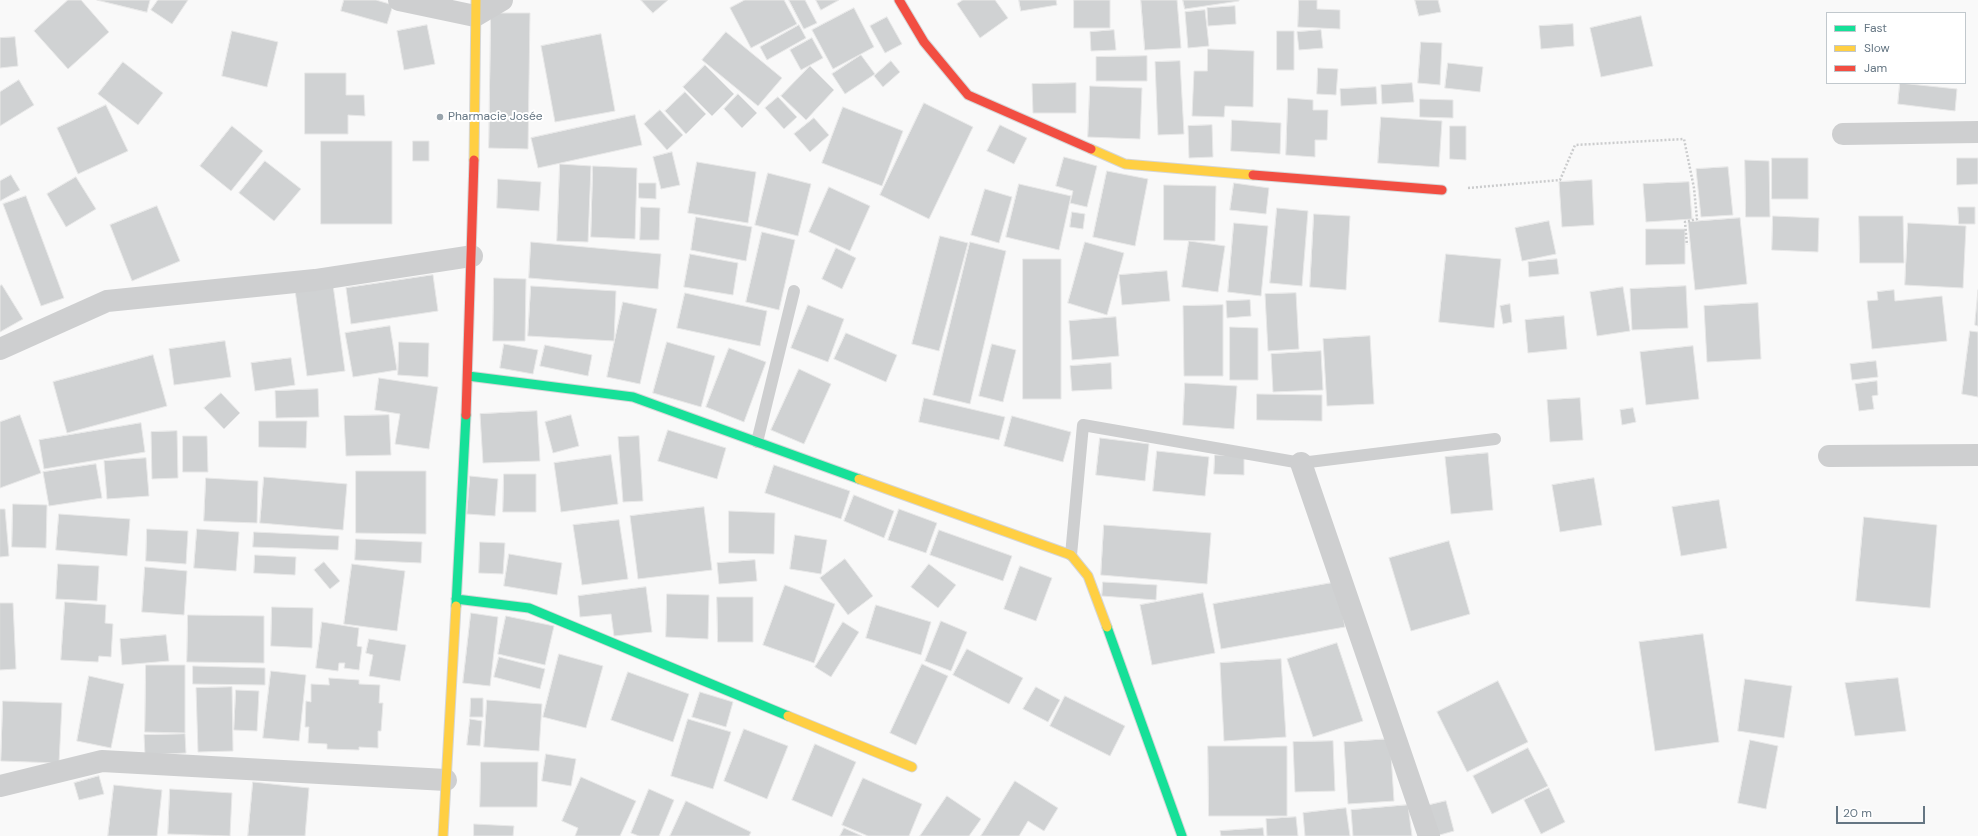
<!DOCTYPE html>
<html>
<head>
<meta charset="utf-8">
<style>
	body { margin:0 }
	#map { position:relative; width:1978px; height:836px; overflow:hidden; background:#f9f9f9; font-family:"DM Sans",sans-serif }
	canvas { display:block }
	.legend { position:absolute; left:1826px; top:12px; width:140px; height:72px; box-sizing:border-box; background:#fff; border:1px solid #c1c8cd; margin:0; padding:5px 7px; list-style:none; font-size:12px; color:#657683 }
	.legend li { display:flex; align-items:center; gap:8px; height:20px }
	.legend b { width:20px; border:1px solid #c1c8cd }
	.scale { position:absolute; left:1836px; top:806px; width:89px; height:18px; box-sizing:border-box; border:2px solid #657683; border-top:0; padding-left:5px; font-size:12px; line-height:14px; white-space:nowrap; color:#657683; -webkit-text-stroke:3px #fff; paint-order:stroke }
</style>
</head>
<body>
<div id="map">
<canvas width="1978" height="836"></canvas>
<ul class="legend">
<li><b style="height:5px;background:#16e098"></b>Fast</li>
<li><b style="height:5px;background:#ffcf43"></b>Slow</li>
<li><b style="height:5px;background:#f24e42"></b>Jam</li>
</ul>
<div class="scale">20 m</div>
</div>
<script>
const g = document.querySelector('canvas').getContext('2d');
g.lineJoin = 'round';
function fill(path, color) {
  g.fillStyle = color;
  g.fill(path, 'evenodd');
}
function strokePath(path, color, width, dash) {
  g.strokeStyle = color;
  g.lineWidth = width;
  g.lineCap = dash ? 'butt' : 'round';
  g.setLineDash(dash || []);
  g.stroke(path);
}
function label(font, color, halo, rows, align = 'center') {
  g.font = font + ' "DM Sans",sans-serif';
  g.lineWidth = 4;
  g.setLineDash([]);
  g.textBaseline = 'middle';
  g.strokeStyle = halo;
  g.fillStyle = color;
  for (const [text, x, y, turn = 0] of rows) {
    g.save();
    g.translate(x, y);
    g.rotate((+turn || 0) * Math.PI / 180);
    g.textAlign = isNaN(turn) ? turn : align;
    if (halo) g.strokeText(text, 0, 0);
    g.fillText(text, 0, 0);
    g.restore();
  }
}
const building = new Path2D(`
	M68,0h13l28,32 -41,37 -34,-38z
	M97,0h53l-3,12z
	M158,0h30l-16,24 -21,-14z
	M344,0h32l17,5 -6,19 -46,-13z
	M641,0h27l-15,13z
	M745,0h39l13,24 -46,24 -21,-40z
	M789,0h16l12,23 -13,6z
	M816,0h23l-18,10z
	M963,0h32l13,18 -28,20 -23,-34z
	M1019,0h37l1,5 -36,6z
	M1074,0h36v28h-36z
	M1141,0h36l4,48 -36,2z
	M1183,0h56v1l-54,8z
	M1299,0h18v9l23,1v19l-42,-2z
	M1415,0h23l3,12 -22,4z
	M1235,6l1,18 -28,2 -1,-18z
	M854,8l20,39 -41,22 -21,-39z
	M1205,10l4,36 -21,2 -3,-36z
	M491,13h39l-2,136 -39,-1z
	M1641,16l12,50 -52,11 -11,-49z
	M887,17l15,27 -17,9 -15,-27z
	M1573,24l1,22 -33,3 -2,-23z
	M427,25l8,39 -31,6 -7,-39z
	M799,25l7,13 -39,22 -7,-13z
	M1114,30l2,20 -25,1 -1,-19z
	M1321,30l2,18 -24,2 -2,-18z
	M232,31l46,11 -11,45 -45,-11z
	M1277,31h17v39h-17z
	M726,32l56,46 -24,28 -56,-46z
	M601,34l14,77 -60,11 -14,-76z
	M15,37l3,29 -18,2v-30z
	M812,38l11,20 -22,12 -11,-20z
	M1421,42l21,1 -2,42 -22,-2z
	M1208,49l46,2 -1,56 -28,-1 -1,11 -32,-1 2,-45h13z
	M861,55l14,19 -30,20 -13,-20z
	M1147,56v25h-51v-24z
	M891,61l9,11 -17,15 -9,-11z
	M1180,61l4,73 -26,1 -3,-73z
	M123,62l40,31 -25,32 -40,-31z
	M1448,63l35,4 -3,25 -35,-4z
	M705,65l29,29 -22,22 -29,-29z
	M810,66l24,24 -28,30 -25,-24z
	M1318,68l20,1 -2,26 -19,-1z
	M305,73h41v22h18l1,21 -17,-1v19h-43z
	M19,80l15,25 -34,21v-34z
	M1076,83v30h-43l-1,-29z
	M1412,83l2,19 -32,2 -1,-19z
	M1900,83l57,6 -2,22 -57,-7z
	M1090,86l52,2 -2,51 -52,-2z
	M1376,87l1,17 -36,2 -1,-17z
	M685,92l21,22 -20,20 -21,-23z
	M738,94l19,19 -15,15 -18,-19z
	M778,97l19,20 -13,12 -19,-21z
	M1288,98l25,2v10h15l-1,30h-12v17l-29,-2z
	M1420,99l33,1v18l-33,-1z
	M924,103l49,24 -44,92 -49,-24z
	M106,105l22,46 -50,23 -21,-46z
	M843,107l60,24 -21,55 -60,-23z
	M660,110l23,25 -16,15 -23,-26z
	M635,115l7,30 -104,23 -7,-30z
	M1381,117l61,4 -3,46 -61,-4z
	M814,118l15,17 -19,17 -16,-18z
	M1232,120l49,3 -1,31 -49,-3z
	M1000,125l27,13 -13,26 -27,-13z
	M1212,125l1,32 -24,1 -1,-32z
	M232,126l31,25 -32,40 -31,-25z
	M1450,126h16v34l-16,-1z
	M321,141h71v83h-71z
	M413,141h16v20h-16z
	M672,152l8,33 -19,4 -8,-32z
	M1064,157l33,9 -10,41 -17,-4 3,-12 -17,-5z
	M1772,158h36v41h-36z
	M1957,158h21v26l-21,1z
	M1745,160l24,1 1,56h-24z
	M265,161l36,28 -27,32 -35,-28z
	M697,162l59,10 -8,51 -60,-10z
	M560,164l31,2 -3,76 -31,-1z
	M593,166l44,2 -2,71 -44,-2z
	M1728,167l5,48 -32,2 -5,-48z
	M1107,171l41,8 -13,67 -42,-9z
	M768,173l43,11 -13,52 -43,-11z
	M11,175l9,15 -20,11v-20z
	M76,177l20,32 -30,18 -19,-33z
	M498,179l43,3 -2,29 -42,-3z
	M1592,180l2,45 -32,2 -3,-45z
	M1689,182l3,37 -46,3 -3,-38z
	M639,183h17v16l-17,-1z
	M1234,183l35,5 -3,26 -36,-4z
	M1019,184l52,12 -12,54 -53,-13z
	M1164,185l52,1 -1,55 -51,-1z
	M829,187l41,19 -20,45 -41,-19z
	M985,189l27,8 -13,46 -28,-8z
	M26,196l38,102 -23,8 -38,-102z
	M157,206l23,55 -48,20 -22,-56z
	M641,207l19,1 -1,32h-19z
	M1958,207h17v17h-16z
	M1277,208l31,3 -6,75 -32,-3z
	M1072,212l13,2 -2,15 -13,-2z
	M1314,214l36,2 -4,74 -36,-3z
	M1773,216l46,2 -1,34 -46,-2z
	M1859,216h44l1,47h-44z
	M696,217l56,10 -6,34 -55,-11z
	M1740,218l7,66 -52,6 -7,-68z
	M1549,221l7,33 -34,7 -7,-33z
	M1234,223l34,3 -7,70 -33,-4z
	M1908,223l58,3 -3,62 -58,-3z
	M1646,229h39v35l-39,1z
	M762,232l33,8 -16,70 -33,-8z
	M940,236l28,7 -29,108 -27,-7z
	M1189,241l36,5 -7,46 -36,-5z
	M531,242l130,12 -3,35 -129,-11z
	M970,242l36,9 -36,153 -37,-9z
	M1085,242l39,11 -17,62 -39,-12z
	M836,248l20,10 -14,31 -20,-10z
	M690,254l48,9 -5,32 -49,-8z
	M1446,254l55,5 -7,69 -55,-6z
	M1023,259h38v140h-38z
	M1557,259l2,15 -30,3 -1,-15z
	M1167,271l3,30 -48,4 -3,-30z
	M433,275l5,36 -87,13 -5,-36z
	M494,278l32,1 -1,62h-32z
	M2,285l21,34 -23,13v-46z
	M333,285l12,86 -38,5 -12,-86z
	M531,286l85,5 -2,50 -86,-5z
	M1686,286l2,42 -56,2 -2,-41z
	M1623,287l7,44 -33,5 -7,-44z
	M1894,290l1,11 47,-5 5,45 -75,8 -5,-48 11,-1 -1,-8z
	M1978,290v36l-3,-1z
	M685,293l82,18 -7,35 -83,-18z
	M1296,293l3,56 -31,2 -3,-57z
	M1250,300l1,16 -24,2 -1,-17z
	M623,302l34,7 -17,75 -33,-7z
	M1758,303l3,56 -54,3 -3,-56z
	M1510,304l2,18 -9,2 -3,-18z
	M808,305l36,14 -16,43 -37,-14z
	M1223,305v71h-39l-1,-70z
	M1564,316l3,33 -39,4 -3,-33z
	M1116,317l3,39 -47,4 -3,-39z
	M390,326l7,44 -44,7 -8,-44z
	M1230,327l28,1v52h-28z
	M1970,331l8,1v65l-16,-3z
	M846,333l51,22 -11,27 -52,-23z
	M1370,336l4,68 -47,2 -4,-67z
	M225,341l6,36 -57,8 -5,-36z
	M399,342l30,1 -1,34 -30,-2z
	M667,342l48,14 -14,51 -48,-14z
	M504,344l34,6 -5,24 -33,-6z
	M992,344l24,6 -13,52 -24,-6z
	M545,345l47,10 -4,21 -48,-10z
	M1693,346l6,53 -53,6 -6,-53z
	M729,348l37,14 -22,60 -38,-15z
	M1321,351l2,39 -50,2 -2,-38z
	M153,355l14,51 -100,27 -14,-51z
	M291,358l4,27 -40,6 -4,-28z
	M1876,361l2,16 -26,3 -2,-16z
	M1111,363l1,26 -40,2 -2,-25z
	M799,369l32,15 -27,60 -33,-14z
	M379,378l59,9 -9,62 -34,-5 5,-30 -25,-4z
	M1877,381l1,14 -6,1 2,13 -15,2 -4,-27z
	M1185,383l52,3 -3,43 -51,-4z
	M318,389l1,28 -43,1 -1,-27z
	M221,393l19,20 -16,16 -20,-21z
	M1257,394l65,1v26l-65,-1z
	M924,398l81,19 -6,23 -80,-18z
	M1580,398l3,42 -33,2 -3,-42z
	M1633,408l3,14 -14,3 -2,-15z
	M537,411l3,50 -57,2 -3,-49z
	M20,415l21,58 -41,15v-66z
	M389,415l2,40 -45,1 -2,-40z
	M571,415l8,31 -26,7 -8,-31z
	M1012,416l59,16 -8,30 -59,-16z
	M259,421h48l-1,27 -47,-1z
	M141,423l4,29 -101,17 -5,-29z
	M668,430l58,18 -9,31 -59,-18z
	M177,431l1,47 -26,1 -1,-47z
	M183,436h24l1,36h-25z
	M639,436l4,65 -20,1 -5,-65z
	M1100,438l49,6 -4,37 -49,-6z
	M1157,451l52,6 -4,39 -52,-5z
	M1488,453l5,57 -42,4 -6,-57z
	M611,455l7,49 -57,8 -7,-49z
	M1215,455l29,1v19l-30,-1z
	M146,458l3,38 -42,3 -3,-38z
	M96,464l6,34 -53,8 -6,-34z
	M774,465l76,26 -9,28 -76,-26z
	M356,471h70v63l-70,-1z
	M504,474h32v38h-33z
	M470,476l28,3 -3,37 -28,-2z
	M264,477l83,7 -4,46 -83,-7z
	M206,478l52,3 -1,42 -53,-2z
	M1594,478l8,47 -42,7 -8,-47z
	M854,495l40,16 -10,27 -40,-17z
	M1719,500l8,48 -46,8 -9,-49z
	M13,504l34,1 -1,43 -34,-1z
	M704,507l8,63 -74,9 -8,-63z
	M0,509h5l4,47 -9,1z
	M899,509l38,14 -11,30 -38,-13z
	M729,511l46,2 -1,41 -45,-1z
	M59,514l71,5 -3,37 -71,-6z
	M1864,517l73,8 -7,83 -74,-7z
	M619,520l9,59 -46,6 -9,-60z
	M1104,525l107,8 -4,51 -106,-9z
	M147,529l41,2 -2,33 -40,-3z
	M197,529l42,3 -3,39 -42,-3z
	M939,530l73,26 -9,25 -73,-26z
	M254,532l85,4 -1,14 -85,-3z
	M795,535l32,5 -6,34 -31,-5z
	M356,539l66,3 -1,21 -66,-3z
	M1449,541l21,73 -59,17 -22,-73z
	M480,542l25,1 -2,31 -24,-1z
	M509,554l53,9 -5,32 -53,-9z
	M255,555l41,2 -1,18 -41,-2z
	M845,559l28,37 -25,19 -28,-37z
	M755,560l2,21 -38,3 -2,-21z
	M324,562l16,19 -10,8 -16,-19z
	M58,564l41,2 -2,35 -41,-2z
	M352,564l53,7 -8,60 -53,-7z
	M929,564l27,21 -18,23 -27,-21z
	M1020,566l32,12 -16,43 -32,-12z
	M145,567l42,4 -3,44 -42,-3z
	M1103,582l54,3 -1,15 -54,-4z
	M1337,582l8,45 -124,22 -8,-45z
	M785,585l50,19 -21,59 -51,-18z
	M646,587l6,45 -38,4 -3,-22 -31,3 -2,-21z
	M1203,593l12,60 -63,12 -12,-60z
	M667,594l42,1 -1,44 -42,-2z
	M717,597h36v45h-35z
	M65,602l41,3 -1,18 8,1 -2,33 -12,-1 -1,6 -37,-2z
	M0,603h13l3,66 -16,1z
	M876,605l55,17 -10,33 -55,-17z
	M272,607l41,1 -1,40 -41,-2z
	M471,613l27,4 -8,69 -27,-3z
	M188,615l76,1v47l-77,-1z
	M506,616l48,10 -9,39 -47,-11z
	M941,621l26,11 -16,39 -26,-10z
	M322,622l37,6 -2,18 5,1 -3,23 -15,-2 1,-5h-6l-1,8 -22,-3z
	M843,622l16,10 -28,45 -16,-10z
	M1703,634l16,108 -64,9 -16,-109z
	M166,635l3,26 -47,4 -2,-26z
	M369,639l37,6 -6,36 -31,-5 4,-21 -7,-2z
	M1337,643l26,78 -50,16 -26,-78z
	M967,649l56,29 -14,26 -56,-29z
	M559,654l44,12 -17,62 -43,-11z
	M499,657l46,12 -5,20 -46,-12z
	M1281,659l5,78 -62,4 -4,-78z
	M922,664l26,12 -32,69 -26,-12z
	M146,665h39v68l-40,-1z
	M193,666l72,2v17l-72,-1z
	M271,671l35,4 -7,66 -36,-3z
	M628,672l61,22 -16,48 -62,-22z
	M89,676l35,8 -13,64 -34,-7z
	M329,678l30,2v4l21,1 -1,18h4l-2,28h-3v17l-19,-1v3l-32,-1v-5l-19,-1 1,-16h-4l1,-26 5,1v-18l18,1z
	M1898,678l8,53 -51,5 -10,-53z
	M1745,679l47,7 -8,52 -46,-7z
	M1498,681l30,61 -61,30 -30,-60z
	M232,687l1,64 -35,1 -2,-64z
	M1036,687l24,13 -12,22 -25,-13z
	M236,690l23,1 -2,40 -23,-1z
	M700,692l33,10 -7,25 -34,-10z
	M1065,696l60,30 -15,30 -60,-30z
	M471,698h12v19h-13z
	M487,700l55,4 -3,47 -55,-4z
	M3,701l59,2 -3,60 -58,-2z
	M470,719l12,2 -2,25 -13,-1z
	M688,719l43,13 -18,57 -42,-13z
	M744,729l44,17 -21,53 -43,-18z
	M185,734l1,19 -41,2 -1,-20z
	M1390,739l4,62 -46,3 -4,-62z
	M1750,740l28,6 -12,63 -28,-6z
	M1333,741l2,50 -40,1 -2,-50z
	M815,744l41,18 -24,55 -40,-17z
	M1208,746h79v70h-78z
	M1528,748l20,38 -56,28 -19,-38z
	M546,754l30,5 -5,27 -29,-5z
	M481,762h57l-1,45h-57z
	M99,776l5,18 -25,6 -5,-17z
	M581,777l55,24 -16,35h-45l3,-8 -16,-7z
	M863,778l59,26 -13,32h-41l-26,-11z
	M1015,781l43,27 -14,23 -16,-10 -9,15h-38z
	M253,782l56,6 -4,48h-57z
	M114,785l48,5 -5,46h-49z
	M1549,788l16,34 -24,12 -17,-34z
	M170,789l62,4 -2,43 -62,-2z
	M649,789l25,11 -15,36h-20l-8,-3z
	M947,796l34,23 -12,17h-49z
	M686,801l65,31 -2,4h-79z
	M1446,801l8,30 -18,5 -11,-30z
	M1408,805l4,31h-59l-2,-26z
	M1346,808l4,28h-45l-2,-23z
	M1296,817l2,19h-31l-1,-17z
	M474,824l40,2 -1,10h-39z
	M844,828l18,8h-22z
	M1263,828l1,8h-43l-1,-5z`);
const path = new Path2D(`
	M1468,188l92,-8 15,-35 109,-6 10,49 3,31 -12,3 2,23`);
const lane = new Path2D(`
	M757,442l37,-151
	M1071,555l12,-130 218,38 194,-24`);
const street = new Path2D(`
	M399,0l76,16 27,-16
	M1843,134l135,-2
	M0,349l107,-48 208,-21 157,-24
	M1829,456l149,-1
	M1301,463l128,373
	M0,786l102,-25 344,19`);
const fast = new Path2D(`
	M468,376l165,21 226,82
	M456,599l73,9 259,108
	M456,606l10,-191
	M1107,627l75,209`);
const slow = new Path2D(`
	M1091,149l34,15 128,11
	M474,160l2,-160
	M859,479l212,76 17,21 19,51
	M788,716l124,51
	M443,836l13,-230`);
const jam = new Path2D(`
	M899,0l25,42 44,53 123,54
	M1253,175l189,15
	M466,415l8,-255`);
const markers = [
	[440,117,4,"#99a4ac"]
];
const poiNames = [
	["Pharmacie Josée",448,117]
];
fill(building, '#d0d2d3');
strokePath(building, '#e8e8e8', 1);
strokePath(fast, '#d5d6d7', 11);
strokePath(slow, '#d5d6d7', 11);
strokePath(jam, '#d5d6d7', 11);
strokePath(path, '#cbcccd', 2.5, [2, 2]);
strokePath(lane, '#cecfd0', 12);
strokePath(street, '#cecfd0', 22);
strokePath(fast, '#16e098', 9);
strokePath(slow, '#ffcf43', 9);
strokePath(jam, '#f24e42', 9);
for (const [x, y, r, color] of markers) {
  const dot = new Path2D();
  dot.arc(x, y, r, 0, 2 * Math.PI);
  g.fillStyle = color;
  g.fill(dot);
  strokePath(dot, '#fff', 1.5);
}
label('12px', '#657683', '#fff', poiNames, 'left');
</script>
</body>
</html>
